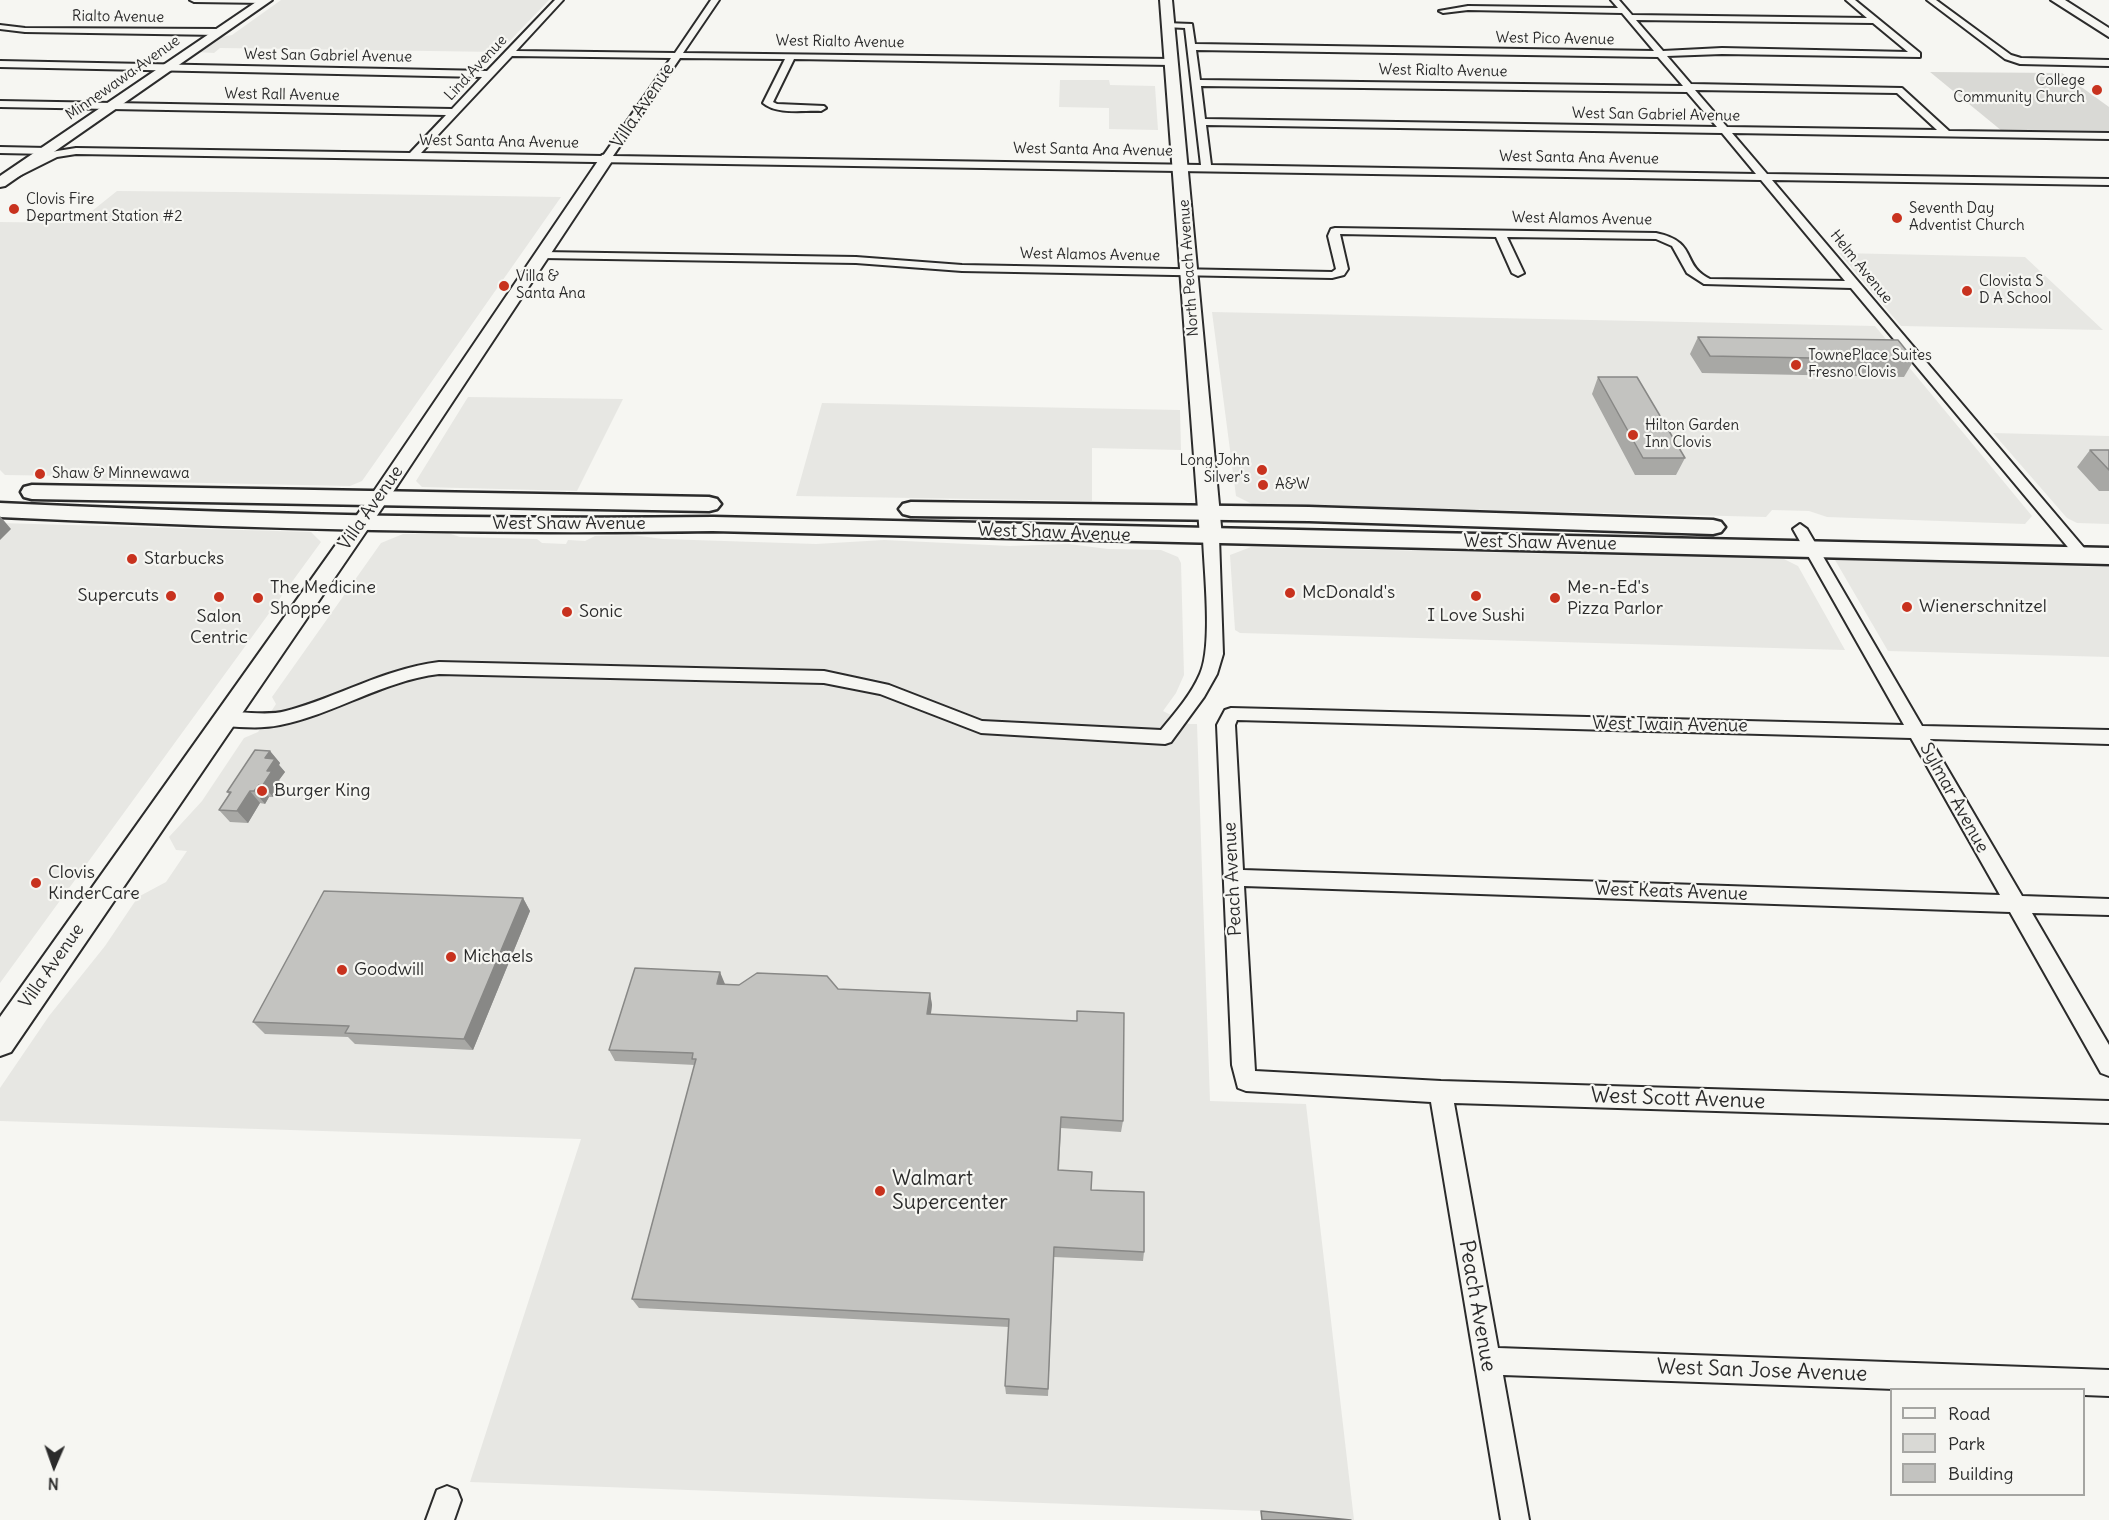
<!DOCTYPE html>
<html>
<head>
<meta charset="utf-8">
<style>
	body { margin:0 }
	#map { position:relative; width:2109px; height:1520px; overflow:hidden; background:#f6f6f2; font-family:Delius,sans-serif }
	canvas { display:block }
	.legend { position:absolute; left:1890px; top:1388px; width:195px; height:108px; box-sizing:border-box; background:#f6f6f2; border:2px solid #a5a5a2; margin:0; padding:8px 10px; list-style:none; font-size:18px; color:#2b2b2b }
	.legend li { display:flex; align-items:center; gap:12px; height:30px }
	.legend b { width:30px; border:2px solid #a5a5a2 }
	.north { position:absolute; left:24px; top:1436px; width:60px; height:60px; -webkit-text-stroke:4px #f6f6f2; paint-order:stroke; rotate:182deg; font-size:16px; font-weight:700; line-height:24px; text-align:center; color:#2b2b2b }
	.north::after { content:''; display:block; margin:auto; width:21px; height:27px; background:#2b2b2b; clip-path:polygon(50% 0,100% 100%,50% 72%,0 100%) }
</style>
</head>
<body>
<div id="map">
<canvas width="2109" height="1520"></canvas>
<ul class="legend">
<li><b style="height:8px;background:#f6f6f2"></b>Road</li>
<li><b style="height:16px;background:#d9d9d5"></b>Park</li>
<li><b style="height:16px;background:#c3c3c0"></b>Building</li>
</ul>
<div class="north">N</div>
</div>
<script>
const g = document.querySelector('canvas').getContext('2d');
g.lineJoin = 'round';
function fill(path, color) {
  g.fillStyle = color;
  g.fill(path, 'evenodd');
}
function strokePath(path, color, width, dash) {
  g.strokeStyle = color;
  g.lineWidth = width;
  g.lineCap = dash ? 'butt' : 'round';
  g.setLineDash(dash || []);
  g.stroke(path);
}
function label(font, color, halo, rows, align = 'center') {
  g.font = font + ' Delius,sans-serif';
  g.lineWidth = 4.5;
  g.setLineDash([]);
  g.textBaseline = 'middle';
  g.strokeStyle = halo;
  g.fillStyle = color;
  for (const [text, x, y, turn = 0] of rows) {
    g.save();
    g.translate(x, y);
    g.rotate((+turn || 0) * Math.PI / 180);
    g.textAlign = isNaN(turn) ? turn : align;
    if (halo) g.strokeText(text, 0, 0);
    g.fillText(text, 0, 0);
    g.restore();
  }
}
const built = new Path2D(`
	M281,0h268l-50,52 -279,-4 -6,5 -17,-1 19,-14 16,-3z
	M1060,80h49l1,5 45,1 3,44 -49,-1v-21l-50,-1z
	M117,191l117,1 327,5 -199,284 -12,5 -284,-6 3,-4 -64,-1 -5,-5v-248l77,1z
	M1839,253l186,4 78,73 -202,-4z
	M1212,312l663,14 157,190 -7,8 -198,-7 -18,-6 -37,-1 -6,7 -514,-13 -16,-8z
	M468,397l154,2h1l-46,92 -155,-4 -6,-6z
	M822,403l358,7 1,40 -89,-2v53l-296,-5z
	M1993,433l116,3v88l-32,-1 -10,-5z
	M0,523l311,9 10,10 -321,441z
	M448,533l12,4 77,2 5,4 24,1 2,-4 17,1 10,-5 37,-1 31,4 153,5 68,-4 126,6 59,-2 39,5 53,1 17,7 3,6 3,112 -8,18 -13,18 26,13h8l13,377 96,3 48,416 -93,-9 -791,-29 111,-343 -581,-18v-33l49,-72 56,-70 33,-49 28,-15 21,-31 -11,-1 -7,-13 33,-36 42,-63 14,-6 18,-28 -4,-7 109,-154 22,-9z
	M1251,547l533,12 14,7 47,84 -605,-17 -5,-3 -5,-75z
	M1835,560l274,7v90l-221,-6z`);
const green = new Path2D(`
	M1930,72l132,1 47,34v26l-107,-2z`);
const water = new Path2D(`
	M1261,1511l90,9h-89z`);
const street = new Path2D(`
	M190,0h78l1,1 -4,2 -71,-1z
	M555,0h8l-47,51 159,2 36,-53h8l-36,53 488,6 4,3 -4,3 -377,-6 -21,43 4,2 47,2 2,2 -5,3c-17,-1 -44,4 -58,-8l22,-44 -105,-1 -67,98 588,9 -16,-137 -20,-1v-4l27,1 3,20 459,7 -32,-38 -154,-3 -25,3 -4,-2 29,-5 150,2 -7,-8h8l13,15 235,3 -21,-18h9l65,53v4l-198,-3 -55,2 24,28 211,4 47,43 160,2v6l-377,-6 35,41 342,5v6l-337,-5 318,375 -8,5 -5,-2 -226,-270 -147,-4 -17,-11 -15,-27 -16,-7 -149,-2 17,36 -6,3 -6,-3 -16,-36 -156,-3 8,35 -4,6 -12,3 -370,-7 -106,-8 -313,-5 -6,-3 6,-3 313,5 106,8 370,7 4,-3 -8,-33 3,-7 4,-1 321,5c43,9 24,31 54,46l135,2 -84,-101 -1685,-26 -19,3 -42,21 -9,-2 42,-22 -48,-1v-6l47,1 4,4 25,-4 334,5 36,-38 -446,-8v-6l452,8 30,-32 -482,-10v-6l487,10zM1636,20l237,3 35,29 -186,-4 -59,3zM1196,50l462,7 25,29 -483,-6zM512,56l159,2 -68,98 -182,-3zM1201,86l486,6 30,35 -512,-8zM1695,90l202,3 40,37 -210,-3zM1206,125l516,8 34,41 -545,-9z
	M1927,0h9l75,55 10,3 88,2v6l-89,-2 -15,-5z
	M0,25l25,3 194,1 4,3 -4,3 -194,-3 -25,-3z
	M1800,524l7,5 115,197 187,4v14l-179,-5 92,157 87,3v16l-77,-2 77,132v31l-8,-3 -91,-161 -766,-26 11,185 186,10 668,20v22l-655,-20 44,245 611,22v26l-25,-1v-5h-161l-420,-15 26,145h-28l-70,-418 -185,-11 -8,-3 -6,-23 -15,-340 8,-15 6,-2 673,17 -111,-196zM1237,720l674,18 89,157 -757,-25 -8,-145z
	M1211,532l8,5 4,117 -6,20 -13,23 -33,45 -6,2 -184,-11 -101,-39 -56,-11 -385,-9c-57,7 -104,40 -159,51 -19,4 -37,2 -56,1l-6,-1 -3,-5 3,-5c20,-6 46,2 68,-4 53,-14 97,-42 153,-49l385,9 65,14 93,36 179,9c14,-17 30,-35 39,-56 13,-28 4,-104 3,-137z
	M447,1486l10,4 4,10 -7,20h-28l11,-30z`);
const secondary = new Path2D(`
	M259,0h13l-267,186 -5,1v-11z
	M1160,0h12l50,537 -3,5 -8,2 -8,-2 -3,-5z
	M2051,0h14l44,28v9z
	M607,154l7,4 -225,340 -378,554 -11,4v-39l372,-523 230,-339z`);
const primary = new Path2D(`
	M32,485l677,12 8,2 4,5 -4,5 -8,2 -677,-12 -8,-2 -3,-5 3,-5z
	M911,502l398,5 404,13 8,2 4,5 -4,5 -8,2 -404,-13 -398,-5 -8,-2 -4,-5 4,-5z
	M0,503c237,11 475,17 713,14l1396,31v16l-1396,-33c-238,4 -476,-3 -713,-14z`);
const wall = new Path2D(`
	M1698,337l216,23 -10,17 -202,-4 -12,-19z
	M1598,377l87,81 -9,17h-41l-43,-81z
	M2090,450h19v41h-10l-22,-24z
	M270,751l10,12 -1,2 6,7 -6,8 3,4 -9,13h-4l-4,7 -5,-1 -12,20 -18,-1 -11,-12 10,-16 -2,-2z
	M523,898l7,13 -57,139 -118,-6 -7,-7 -83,-3 -12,-12z
	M725,984l205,9 2,12 -1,9 192,107 -2,11 -60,-4 -2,42 32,20 53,62 -1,9 -89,-4 -6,139 -42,-2 -1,-8 4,-59 -370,-19 -7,-9 63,-234 -80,-4 -6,-11z`);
const shadedWall = new Path2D(`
	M0,516l11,13 -11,11z
	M270,751l10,12 -1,2 6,7 -6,8 3,4 -9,13 -10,-12 4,-14 -2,-13z
	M259,785l10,12 -4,7 -11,-13z
	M250,791l10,12 -12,20 -11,-12z
	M523,898l7,13 -57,139 -9,-11z
	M720,972l5,12 -3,12 -5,-12z
	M930,993l2,12 -3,21 -2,-12z`);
const building = new Path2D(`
	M1698,337l200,3 16,20 -204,-4z
	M1598,377h39l48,81h-42z
	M2090,450h19v20z
	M255,750l15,1 -5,7 10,1 -8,12h5l-9,14h-4l-5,6h-4l-13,20 -18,-1 12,-18h-4z
	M324,891l199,7 -59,141 -119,-6 4,-7 -96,-4z
	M635,968l85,4 -3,12 22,1 18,-12 70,3 11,13 92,4 -3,21 150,7v-10l47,2 -1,108 -62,-4 -3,53 34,2 -1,18 53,2v60l-90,-5 -6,142 -43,-3 4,-67 -377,-20 64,-240h-4l1,-6 -84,-3z`);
const markers = [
	[2097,90,6,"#c8321e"],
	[14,209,6,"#c8321e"],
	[1897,218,6,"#c8321e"],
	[504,286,6,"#c8321e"],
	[1967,291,6,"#c8321e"],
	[1796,365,6,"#c8321e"],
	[1633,435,6,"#c8321e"],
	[1262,470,6,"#c8321e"],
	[40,474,6,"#c8321e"],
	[1263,485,6,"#c8321e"],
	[132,559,6,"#c8321e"],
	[1290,593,6,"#c8321e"],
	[171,596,6,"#c8321e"],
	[1476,596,6,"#c8321e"],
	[219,597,6,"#c8321e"],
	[258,598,6,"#c8321e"],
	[1555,598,6,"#c8321e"],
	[1907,607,6,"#c8321e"],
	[567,612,6,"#c8321e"],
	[262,791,6,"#c8321e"],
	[36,883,6,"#c8321e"],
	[451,957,6,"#c8321e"],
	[342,970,6,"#c8321e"],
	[880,1191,6,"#c8321e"]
];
const farStreetnames = [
	["Rialto Avenue",118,17,1],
	["West Pico Avenue",1555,39,1],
	["West Rialto Avenue",840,42,1],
	["West San Gabriel Avenue",328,56,1],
	["Lind Avenue",476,68,-47],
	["West Rialto Avenue",1443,71,1],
	["Minnewawa Avenue",123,78,-35],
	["West Rall Avenue",282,95,1],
	["West San Gabriel Avenue",1656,115,1],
	["West Santa Ana Avenue",499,142,1],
	["West Santa Ana Avenue",1093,150,1],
	["West Santa Ana Avenue",1579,158,1],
	["West Alamos Avenue",1582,219,1],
	["West Alamos Avenue",1090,255,1],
	["Helm Avenue",1861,267,51],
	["North Peach Avenue",1189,268,-94]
];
const farPoinames = [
	["College",2085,81,"right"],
	["Community Church",2085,98,"right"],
	["Clovis Fire",26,200],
	["Department Station #2",26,217],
	["Seventh Day",1909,209],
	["Adventist Church",1909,226],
	["Villa &",516,277],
	["Santa Ana",516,294],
	["Clovista S",1979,282],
	["D A School",1979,299],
	["TownePlace Suites",1808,356],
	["Fresno Clovis",1808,373],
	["Hilton Garden",1645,426],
	["Inn Clovis",1645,443],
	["Long John",1250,461,"right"],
	["Silver's",1250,478,"right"],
	["Shaw & Minnewawa",52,474],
	["A&W",1275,485]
];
const streetNames = [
	["Villa Avenue",643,106,-56],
	["Villa Avenue",371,508,-55],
	["West Shaw Avenue",569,524],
	["West Shaw Avenue",1054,533,2],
	["West Shaw Avenue",1540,543,1],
	["West Twain Avenue",1670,725,1],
	["Sylmar Avenue",1954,798,61],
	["Peach Avenue",1233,879,-93],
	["West Keats Avenue",1671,892,2],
	["Villa Avenue",52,966,-55]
];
const poiNames = [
	["Starbucks",144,559],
	["The Medicine",270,588],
	["Shoppe",270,609],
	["Me-n-Ed's",1567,588],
	["Pizza Parlor",1567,609],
	["McDonald's",1302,593],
	["Supercuts",159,596,"right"],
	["Wienerschnitzel",1919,607],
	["Sonic",579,612],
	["I Love Sushi",1476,616,"center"],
	["Salon",219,617,"center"],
	["Centric",219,638,"center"],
	["Burger King",274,791],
	["Clovis",48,873],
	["KinderCare",48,894],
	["Michaels",463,957],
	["Goodwill",354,970]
];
const nearStreetnames = [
	["West Scott Avenue",1678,1099,2],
	["Peach Avenue",1477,1306,80],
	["West San Jose Avenue",1762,1371,2]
];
const nearPoinames = [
	["Walmart",892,1179],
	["Supercenter",892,1203]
];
fill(built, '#e7e7e3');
fill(green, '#d9d9d5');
fill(water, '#aeaeab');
strokePath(water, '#7a7a78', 1.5);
strokePath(street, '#2b2b2b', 4);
strokePath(secondary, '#2b2b2b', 4);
strokePath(primary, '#2b2b2b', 5);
fill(street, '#f6f6f2');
fill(secondary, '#f6f6f2');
fill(primary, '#f6f6f2');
fill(wall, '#a8a8a5');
fill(shadedWall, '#888886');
fill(building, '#c3c3c0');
strokePath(building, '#888886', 1.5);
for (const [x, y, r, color] of markers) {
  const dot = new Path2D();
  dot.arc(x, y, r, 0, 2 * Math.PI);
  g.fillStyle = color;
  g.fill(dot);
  strokePath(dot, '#f6f6f2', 2);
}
label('15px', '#2b2b2b', '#f6f6f2', farStreetnames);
label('15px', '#2b2b2b', '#f6f6f2', farPoinames, 'left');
label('18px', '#2b2b2b', '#f6f6f2', streetNames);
label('18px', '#2b2b2b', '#f6f6f2', poiNames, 'left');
label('21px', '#2b2b2b', '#f6f6f2', nearStreetnames);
label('21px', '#2b2b2b', '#f6f6f2', nearPoinames, 'left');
</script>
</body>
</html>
